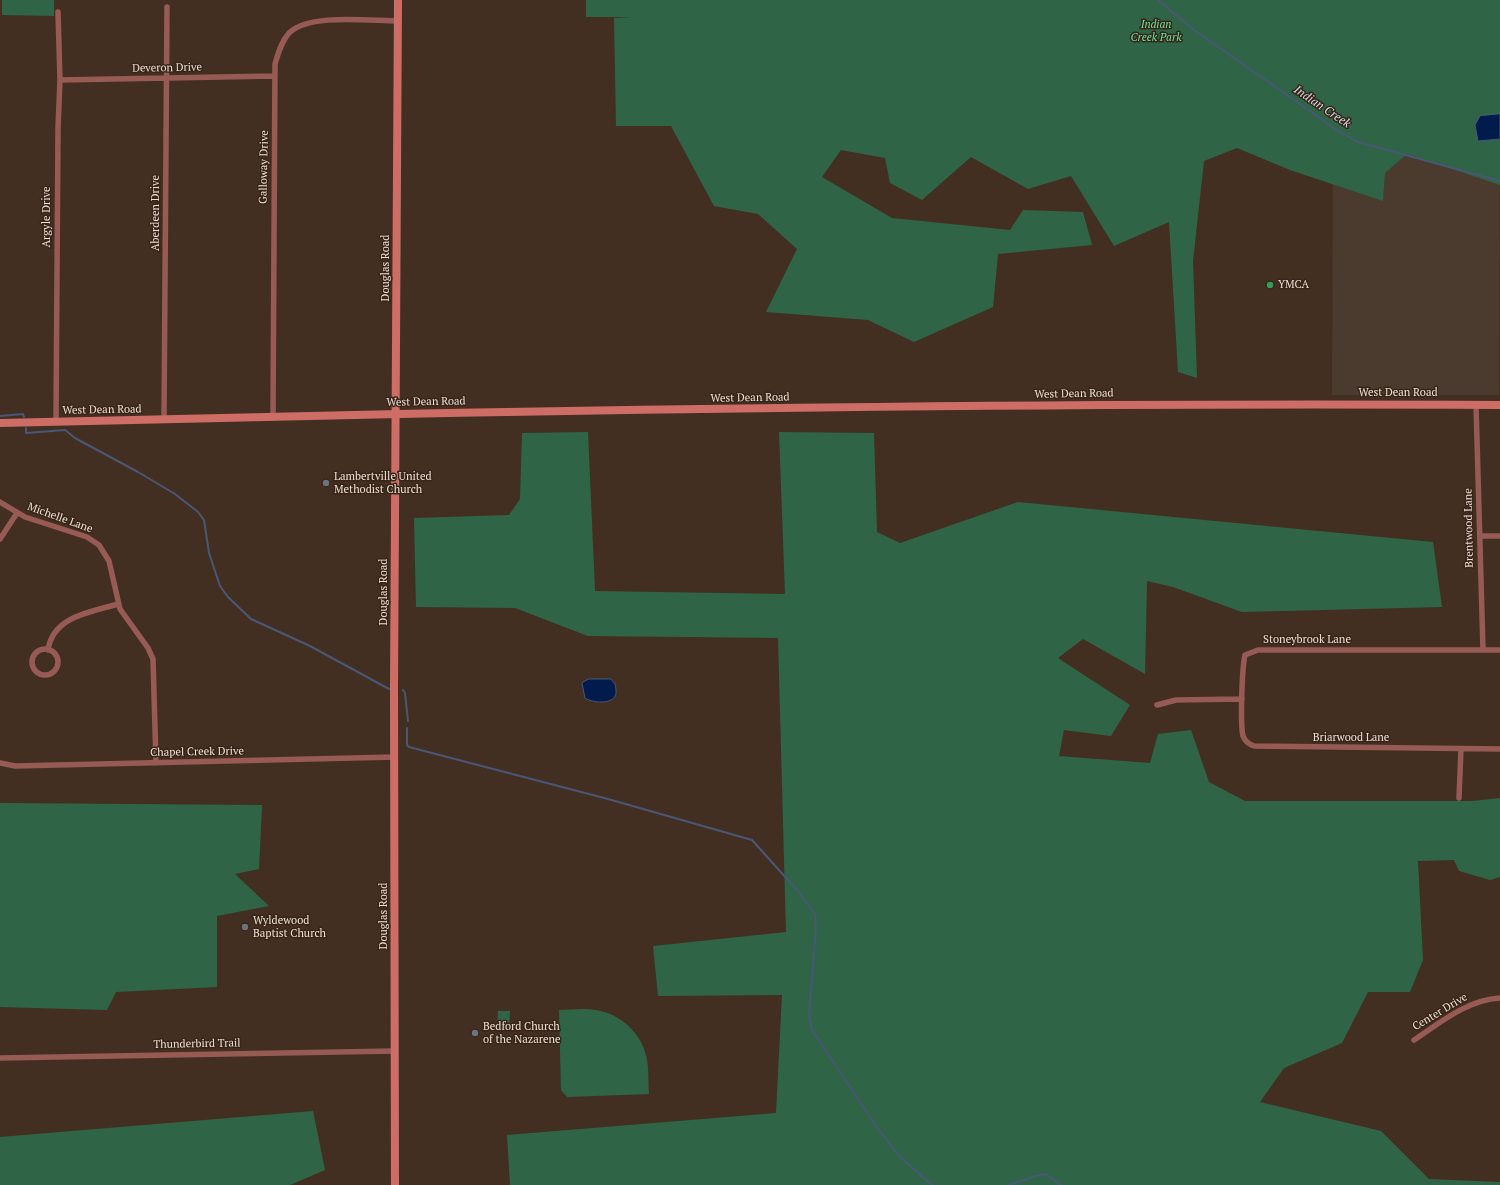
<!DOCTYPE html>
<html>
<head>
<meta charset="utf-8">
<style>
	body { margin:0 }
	canvas { display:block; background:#422f21 }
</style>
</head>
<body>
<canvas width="1500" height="1185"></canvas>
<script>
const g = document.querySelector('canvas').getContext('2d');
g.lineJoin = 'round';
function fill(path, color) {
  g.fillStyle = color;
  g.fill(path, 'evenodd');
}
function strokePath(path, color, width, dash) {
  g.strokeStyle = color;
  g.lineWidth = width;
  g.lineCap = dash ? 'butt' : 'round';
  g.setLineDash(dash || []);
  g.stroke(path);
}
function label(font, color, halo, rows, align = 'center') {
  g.font = font + ' "PT Serif",serif';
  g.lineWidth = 3;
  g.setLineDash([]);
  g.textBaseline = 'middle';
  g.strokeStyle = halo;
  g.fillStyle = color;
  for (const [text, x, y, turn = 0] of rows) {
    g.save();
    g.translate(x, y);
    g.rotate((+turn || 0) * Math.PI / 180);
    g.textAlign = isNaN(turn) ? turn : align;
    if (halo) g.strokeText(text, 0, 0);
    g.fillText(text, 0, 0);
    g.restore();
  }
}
const education = new Path2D(`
	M1500,0l-1,395h-167l1,-221z`);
const green = new Path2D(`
	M2,0h52v16l-52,-1z
	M586,0h914v185l-93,-31 -22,19 -2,28 -93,-31 -53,-22 -33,13 -11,100 4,117 -19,-6 -9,-150 -55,24 -43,-70 -43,13 -57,-32 -49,43 -32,-17 -5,-25 -44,-8 -19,27 70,41 118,12 13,-20 60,2 9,33 -94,9 -5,53 -79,35 -46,-22 -102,-8 31,-63 -39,-35 -44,-8 -43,-80h-55l-2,-108 18,-1h-46z
	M588,432l7,159 190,3 -6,-162 95,1 3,99 23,11 118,-41 415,40 9,65 -200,5 -69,-25 -26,-6 -2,93 -62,-35 -25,19 72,47 -19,31 -47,-6 -5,26 91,7 8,-29 33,-4 18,52 36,19h227l28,-3v79l-10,3 -31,-9 -5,-11 -36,1 5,99 -13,32h-42l-26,51 -58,25 -24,34 121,29 48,48 71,3v3h-990l-3,-50 269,-22 6,-118 -124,1 -5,-50 133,-14 -8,-294 -190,-2 -73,-28 -99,-1 -2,-89 95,-3 11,-16 2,-66z
	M0,803l262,2 -3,64 -24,5 34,32 -52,10v71l-101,5 -9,18 -107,-3z
	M559,1010c12,0 25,-2 37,0 25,4 47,24 51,50 2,11 1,23 2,34l-82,3 -6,-7z
	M498,1011h12l-1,18h-12z
	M313,1111l12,59 -35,15h-290v-48z`);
const water = new Path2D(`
	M1500,114v25l-22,2 -3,-16 5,-9z
	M589,679h22l4,5c1,3 1,7 1,10 -3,11 -24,9 -31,4l-3,-15z`);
const stream = new Path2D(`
	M1158,0l36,30 146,102 18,10 142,39
	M0,416l23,-2 1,3
	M26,428v5l39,-3 10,8 63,34 37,22 23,18 6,8 5,33 11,33 8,11 23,22 59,27 79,43
	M403,690l2,3 3,28
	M407,728v17l2,2 199,52 144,41 44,49 19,25 1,16 -7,84 3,16 64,96 23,30 33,29
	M1009,1185l26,-9 11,-2 15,11`);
const street = new Path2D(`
	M60,80l214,-4
	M1476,405l7,245
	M273,417l2,-353c3,-10 6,-22 14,-31 20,-20 81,-12 109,-12
	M164,419l3,-412
	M56,422l2,-294 2,-48 -2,-68
	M0,502l25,15 62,20 12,8 10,16 11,48 28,39 5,11 3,104
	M1480,536h20
	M0,539l17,-26
	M32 662a13 13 0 1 1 26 0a13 13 0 1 1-26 0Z
	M48,650c5,-34 43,-38 70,-46
	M1500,650h-242l-13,5c-3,13 -5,69 -2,81 2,5 5,8 11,10l246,3
	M1157,705l19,-5 66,-1
	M0,763l15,3 380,-9
	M1459,798l2,-49
	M1414,1040c27,-18 53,-40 86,-42
	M0,1058l395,-7`);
const secondary = new Path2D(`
	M0,423c133,-2 266,-7 399,-9 367,-7 734,-11 1101,-9
	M395,1185l-1,-498 4,-687`);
const markers = [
	[1270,285,4,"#2e9e5b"],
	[326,483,4,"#6b7280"],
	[245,927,4,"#6b7280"],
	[475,1033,4,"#6b7280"]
];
const parkNames = [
	["Indian",1156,25],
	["Creek Park",1156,38]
];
const streetNames = [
	["Deveron Drive",167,68,-1],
	["Galloway Drive",264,167,-89],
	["Aberdeen Drive",156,213,-90],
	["Argyle Drive",47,217,-90],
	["Douglas Road",386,268,-90],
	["West Dean Road",1398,393],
	["West Dean Road",1074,394,-1],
	["West Dean Road",750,398,-1],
	["West Dean Road",426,402,-1],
	["West Dean Road",102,410,-1],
	["Michelle Lane",60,518,20],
	["Brentwood Lane",1469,528,-91],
	["Douglas Road",384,592,-90],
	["Stoneybrook Lane",1307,640],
	["Briarwood Lane",1351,738],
	["Chapel Creek Drive",197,752,-1],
	["Douglas Road",384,916,-90],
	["Center Drive",1440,1012,-31],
	["Thunderbird Trail",197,1044,-1]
];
const poiNames = [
	["YMCA",1278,285],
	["Lambertville United",334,477],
	["Methodist Church",334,490],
	["Wyldewood",253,921],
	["Baptist Church",253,934],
	["Bedford Church",483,1027],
	["of the Nazarene",483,1040]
];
const waterNames = [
	["Indian Creek",1322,107,34]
];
fill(education, '#4a3b2e');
fill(green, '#2f6447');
fill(water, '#011c4c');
strokePath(water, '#485776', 1);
strokePath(stream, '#485776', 2);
strokePath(street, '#975a55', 5.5);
strokePath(secondary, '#cd6d66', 8);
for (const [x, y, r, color] of markers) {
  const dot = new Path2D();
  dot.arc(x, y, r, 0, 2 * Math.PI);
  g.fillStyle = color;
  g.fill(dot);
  strokePath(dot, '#382517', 1.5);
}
label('italic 11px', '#65e7a4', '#382517', parkNames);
label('11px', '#ede0d7', '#382517', streetNames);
label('11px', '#ede0d7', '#382517', poiNames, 'left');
label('italic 12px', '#cfdbee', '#382517', waterNames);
</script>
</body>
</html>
